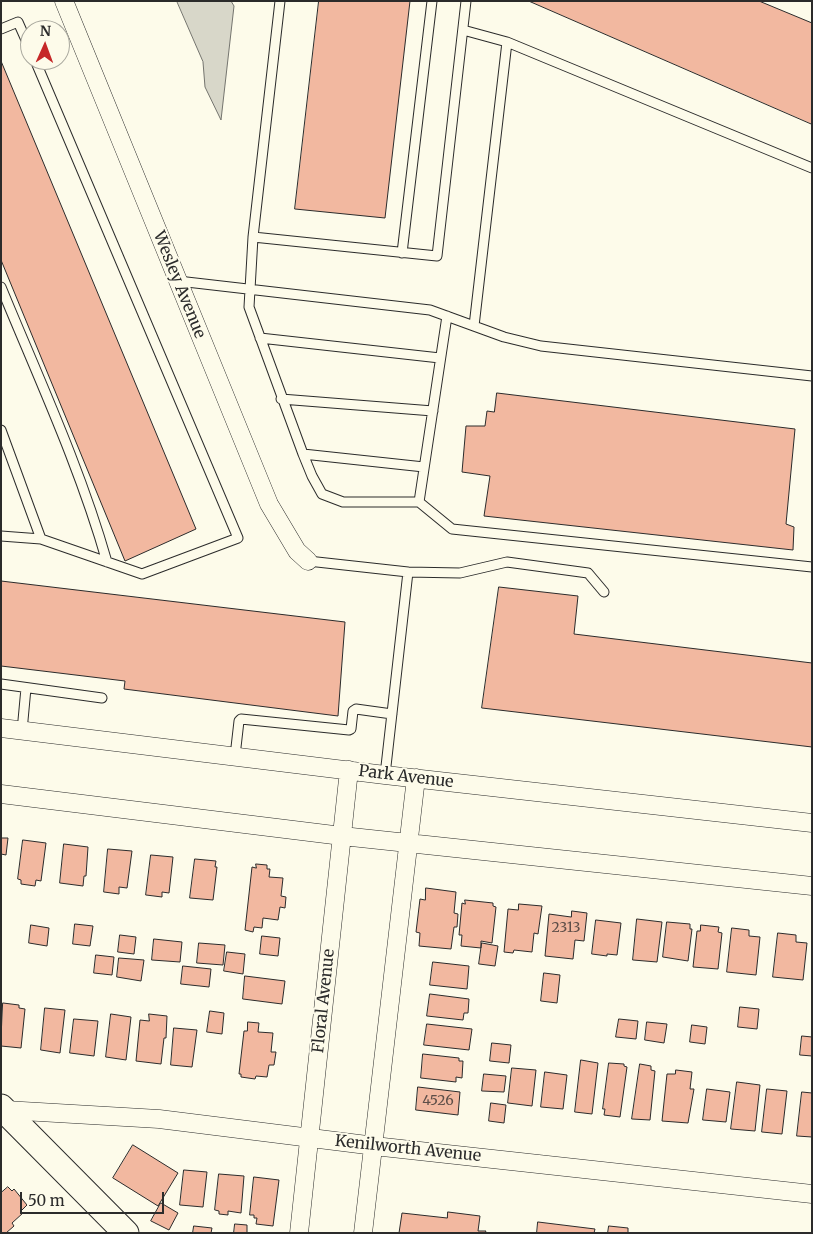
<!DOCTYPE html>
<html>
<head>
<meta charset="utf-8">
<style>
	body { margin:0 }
	#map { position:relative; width:813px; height:1234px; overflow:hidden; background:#fdfbea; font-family:Merriweather,serif }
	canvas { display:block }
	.frame { position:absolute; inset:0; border:2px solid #2b2b2b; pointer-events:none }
	.north { position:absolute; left:20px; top:20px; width:50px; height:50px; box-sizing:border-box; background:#fdfbea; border:1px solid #a9a89e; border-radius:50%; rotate:2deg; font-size:14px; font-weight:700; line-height:20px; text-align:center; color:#2b2b2b }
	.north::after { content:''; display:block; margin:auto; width:18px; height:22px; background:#c62828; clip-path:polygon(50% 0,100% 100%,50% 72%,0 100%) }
	.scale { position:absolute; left:20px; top:1192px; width:144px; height:22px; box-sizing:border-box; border:2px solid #2b2b2b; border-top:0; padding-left:6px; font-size:15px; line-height:18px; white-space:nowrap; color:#2b2b2b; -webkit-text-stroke:4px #fdfbea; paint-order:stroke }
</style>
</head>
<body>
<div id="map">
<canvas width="813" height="1234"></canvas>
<div class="frame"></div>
<div class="north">N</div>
<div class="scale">50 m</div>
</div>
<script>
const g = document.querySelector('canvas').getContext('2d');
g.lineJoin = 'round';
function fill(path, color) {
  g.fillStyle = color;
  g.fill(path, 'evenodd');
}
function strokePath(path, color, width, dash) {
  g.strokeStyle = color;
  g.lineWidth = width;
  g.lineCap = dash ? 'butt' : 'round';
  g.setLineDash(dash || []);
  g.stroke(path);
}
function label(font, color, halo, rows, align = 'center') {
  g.font = font + ' Merriweather,serif';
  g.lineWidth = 4;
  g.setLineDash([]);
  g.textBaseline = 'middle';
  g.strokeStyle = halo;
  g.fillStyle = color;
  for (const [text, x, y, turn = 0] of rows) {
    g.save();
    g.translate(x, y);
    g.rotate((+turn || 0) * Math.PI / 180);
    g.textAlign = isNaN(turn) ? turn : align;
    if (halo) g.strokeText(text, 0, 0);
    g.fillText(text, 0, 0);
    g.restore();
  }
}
const water = new Path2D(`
	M177,1h54l3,5 -13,114 -16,-33 -2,-25z`);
const building = new Path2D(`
	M319,1h91l-25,217 -90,-9z
	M529,1h230l53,22v101z
	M1,61l195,468 -71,32 -124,-301z
	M497,393l298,36 -9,95 8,3 -1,23 -309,-34 6,-40 -28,-4 4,-46h19l2,-15 7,1z
	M1,581l344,41 -7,94 -214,-27 1,-8 -124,-15z
	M499,587l79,9 -4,38 238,29v84l-330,-39z
	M1,838h7l-2,17 -5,-1z
	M23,840l23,3 -5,38 -5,-1 -1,6 -14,-2v-4l-3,-1z
	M64,844l24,3 -2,29h-2l-1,10 -23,-3z
	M108,849l24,2 -5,37 -8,-1v7l-15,-2z
	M151,855l22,2 -4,36 -7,-1v5l-16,-2z
	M195,859l21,2 -1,6h2l-4,33 -23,-2z
	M256,864l11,1v4h3l-1,8 14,1 -2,18 5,1 -1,11 -5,-1 -2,13 -15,-2 -1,10 -8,-1 -1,5 -8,-2 7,-63 4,1z
	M426,888l30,4 -2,21 4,1 -1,13h-3l-3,22 -32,-3 1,-13 -4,-1 4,-33 5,1z
	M465,900l28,3v3l3,1 -4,36 -11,-2v7l-20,-2 1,-11h-3l3,-32 3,1z
	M519,904l23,2 -4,28 -4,-1 -2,19 -18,-2 -1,3 -9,-1 4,-43 10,1z
	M572,911l15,2 -3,28 -9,-1 -2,19 -28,-3 4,-42 22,3z
	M637,919l25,3 -5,40 -24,-2z
	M596,920l25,3 -4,32 -10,-1v2l-15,-2z
	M667,922l23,2v5h2l-4,32 -25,-4z
	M75,924l18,2 -3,20 -17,-2z
	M31,925l18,3 -2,18 -18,-3z
	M701,925l18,2 -1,5 4,1 -4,36 -25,-2 4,-36h3z
	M732,928l17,2v6l11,1 -4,38 -29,-3z
	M778,933l18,2v7l11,1 -4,37 -30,-3z
	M120,935l16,2 -2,17 -16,-2z
	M262,936l18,2 -2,18 -18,-2z
	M154,939l28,3 -2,20 -28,-2z
	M199,943l26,2 -2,20 -26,-2z
	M482,943l16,3 -3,20 -16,-2z
	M227,952l18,2 -2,20 -19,-3z
	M96,955l18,2 -2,18 -18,-2z
	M119,958l25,2 -3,21 -24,-4z
	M433,962l36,4 -2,23 -37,-4z
	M183,966l28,3 -2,18 -28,-3z
	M544,973l16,2 -3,28 -16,-2z
	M245,976l40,5 -3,23 -39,-5z
	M430,994l39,5 -1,14h-4l-1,7 -36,-4z
	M3,1003l16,2v3l6,1 -4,39 -20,-2z
	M740,1007l19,2 -2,20 -19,-2z
	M45,1008l20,2 -5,43 -19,-3z
	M210,1011l14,2 -2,21 -15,-2z
	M111,1014l20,3 -5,43 -20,-3z
	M149,1014l18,2 -1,22h-2l-3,26 -25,-3 4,-41 9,1z
	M74,1019l24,2 -4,35 -24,-3z
	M619,1019l19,2 -2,18 -20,-2z
	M248,1022l11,1 -1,9 15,1 -2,19h5l-2,13h-5l-2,12 -11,-1 -1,3 -14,-2v-3h-2l5,-43h3z
	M647,1022l20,2 -3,19 -19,-3z
	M427,1024l45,5 -3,21 -45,-5z
	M692,1025l15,2 -2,17 -15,-2z
	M174,1028l23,2 -5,37 -21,-2z
	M802,1036l10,1v19l-12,-1z
	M492,1043l19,2 -2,18 -19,-2z
	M423,1054l36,4v3h4l-1,17 -6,-1v5l-35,-4z
	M581,1060l17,3 -6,51 -17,-2z
	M609,1063l15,1v2l3,1 -7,50 -16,-2 1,-6h-2z
	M640,1064l11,2v4l4,1 -5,49 -18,-1z
	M512,1068l24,2 -4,36 -24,-3z
	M676,1070l16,2 -2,17h4l-6,34 -26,-2 5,-47h8z
	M545,1072l22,3 -4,34 -22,-2z
	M484,1074l22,2 -2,16 -22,-1z
	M737,1082l23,3 -5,46 -24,-2z
	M418,1087l42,5 -2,23 -42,-5z
	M707,1089l23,3 -4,30 -23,-2z
	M767,1089l20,2 -5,43 -20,-2z
	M802,1092l10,1v44l-15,-1z
	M491,1103l15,2 -2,18 -15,-2z
	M133,1145l45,28 -20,33 -45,-28z
	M184,1170l23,2 -4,35 -23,-2z
	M219,1174l25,2 -3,37 -13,-2v4l-9,-1v-3l-4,-1z
	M254,1177l25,3 -6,46 -17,-2 1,-6h-3v-3h-4z
	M8,1187l4,4 2,-2 13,16 -6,6 2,2 -11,10 2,3 -8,7h-5v-40z
	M161,1203l17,10 -9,17 -18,-9z
	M448,1212l32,4 -2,15h8l-1,2h-86l3,-20 45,5z
	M538,1222l57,7 -1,4h-57z
	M235,1224l12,1v8h-13z
	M194,1226l18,2 -1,5h-18z
	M609,1226l19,2v5h-20z`);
const lane = new Path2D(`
	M1,29l17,-7 12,27
	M463,30l44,12 305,126
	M35,60l203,478 -96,36 -101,-35
	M253,237l27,-236
	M402,253l30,-252
	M178,281l252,29 74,27 37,9 271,30
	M1,287c37,90 79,180 106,275
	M447,316l-28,186 33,27 360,38
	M474,326l33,-284
	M260,338l180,20
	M281,399l152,12
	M1,430l40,109 -40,-3
	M303,454l121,13
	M419,502h-76l-21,-8 -10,-18 -9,-22 -54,-147 4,-70 184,19 29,-255
	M308,561l100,11 52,1 47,-11 81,11 16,19
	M1,684l101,14
	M22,731l4,-43
	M235,756l4,-35 2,-2 108,11 2,-1 2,-18 3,-2 36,5
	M385,775l23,-203`);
const street = new Path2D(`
	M64,1l205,503 28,47 11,10
	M1,728l384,47 427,48
	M1,794l341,42 470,50
	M5,1110l154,9 224,28 429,47
	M299,1233l50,-463
	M363,1233l53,-455`);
const secondary = new Path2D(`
	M1,1107l125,126`);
const numberNames = [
	["2313",566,928],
	["4526",438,1101]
];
const streetNames = [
	["Wesley Avenue",179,285,68],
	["Park Avenue",406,777,7],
	["Floral Avenue",324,1001,-84],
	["Kenilworth Avenue",408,1149,6]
];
fill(water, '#d8d7c9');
strokePath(water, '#74746e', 1);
fill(building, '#f2b8a0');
strokePath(building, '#2b2b2b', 1);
strokePath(lane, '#2b2b2b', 11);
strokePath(street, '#2b2b2b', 19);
strokePath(secondary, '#2b2b2b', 27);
strokePath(lane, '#fdfbea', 9);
strokePath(street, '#fdfbea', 18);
strokePath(secondary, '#fdfbea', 25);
label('14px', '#5d4e48', null, numberNames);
label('16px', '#2b2b2b', '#fdfbea', streetNames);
</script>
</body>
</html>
